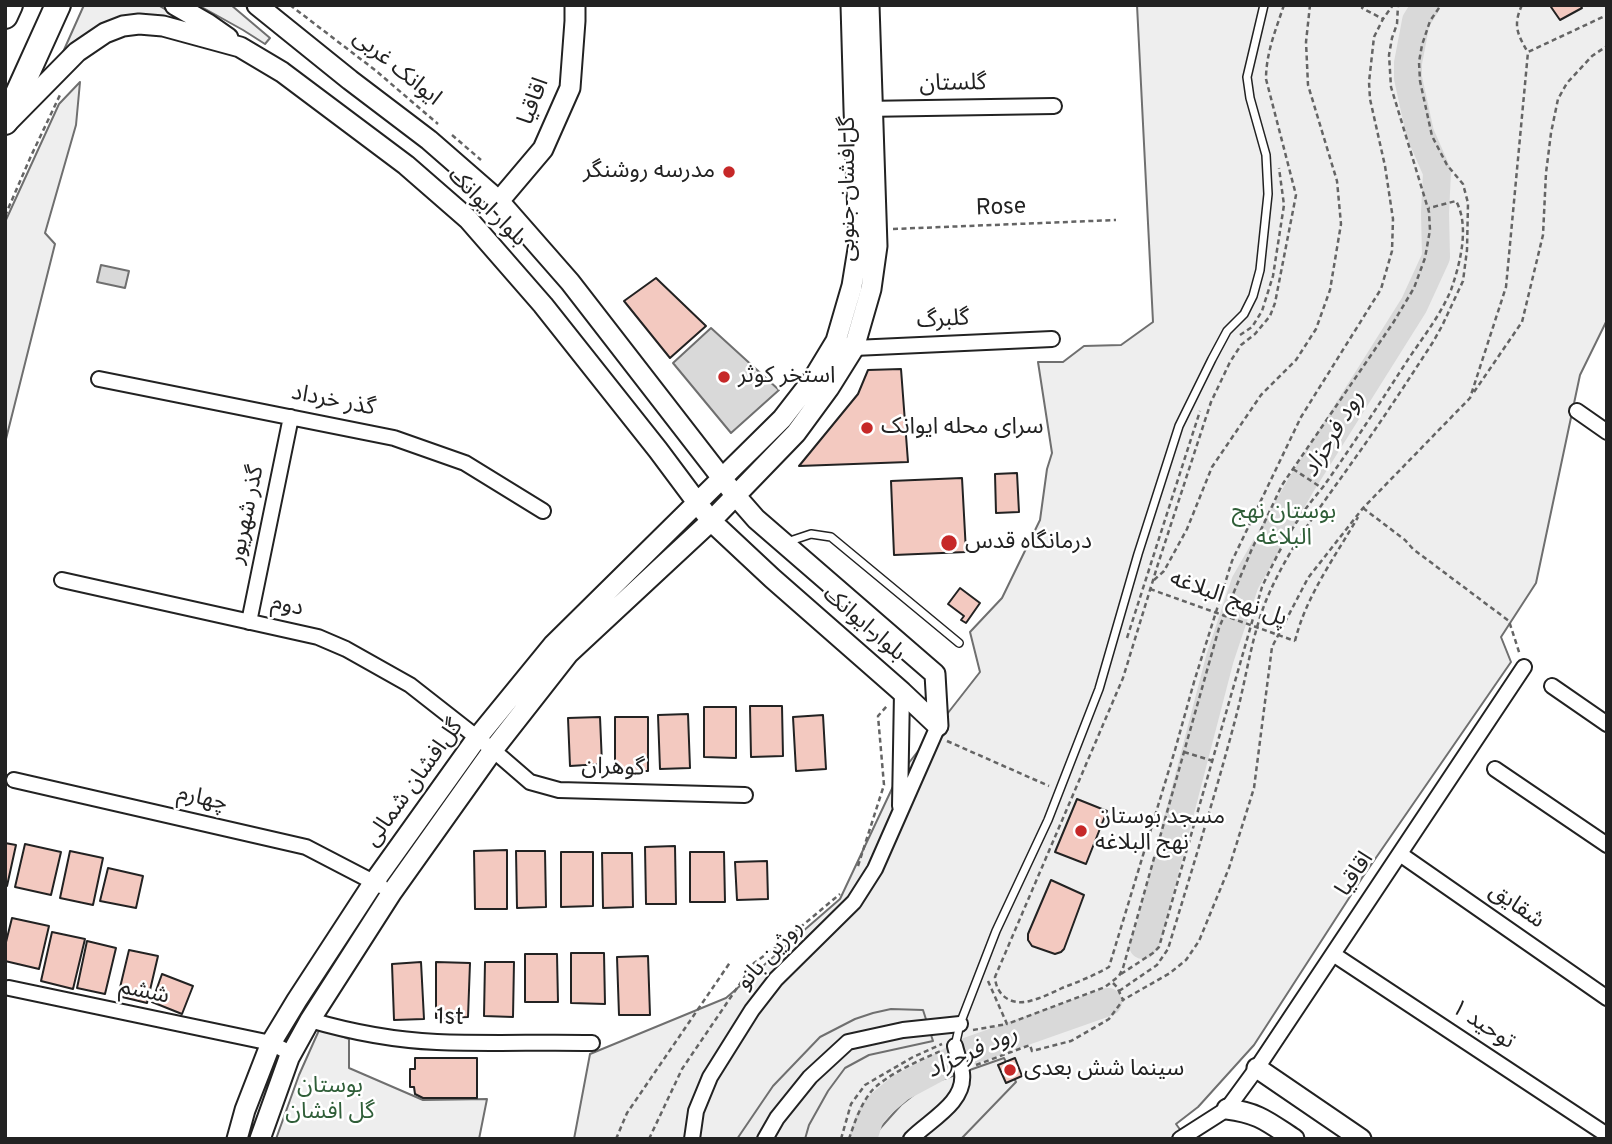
<!DOCTYPE html>
<html>
<head>
<meta charset="utf-8">
<style>
	body { margin:0 }
	#map { position:relative; width:1612px; height:1144px; overflow:hidden; background:#fff; font-family:Overpass,sans-serif }
	canvas { display:block }
	.frame { position:absolute; inset:0; border:7px solid #222; pointer-events:none }
</style>
</head>
<body>
<div id="map">
<canvas width="1612" height="1144"></canvas>
<div class="frame"></div>
</div>
<script>
const g = document.querySelector('canvas').getContext('2d');
g.lineJoin = 'round';
function fill(path, color) {
  g.fillStyle = color;
  g.fill(path, 'evenodd');
}
function strokePath(path, color, width, dash) {
  g.strokeStyle = color;
  g.lineWidth = width;
  g.lineCap = dash ? 'butt' : 'round';
  g.setLineDash(dash || []);
  g.stroke(path);
}
function label(font, color, halo, rows, align = 'center') {
  g.font = font + ' Overpass,"Noto Sans Arabic",sans-serif';
  g.lineWidth = 5;
  g.setLineDash([]);
  g.textBaseline = 'middle';
  g.strokeStyle = halo;
  g.fillStyle = color;
  for (const [text, x, y, turn = 0] of rows) {
    g.save();
    g.translate(x, y);
    g.rotate((+turn || 0) * Math.PI / 180);
    g.textAlign = isNaN(turn) ? turn : align;
    if (halo) g.strokeText(text, 0, 0);
    g.fillText(text, 0, 0);
    g.restore();
  }
}
const green = new Path2D(`
	M84,5h74l30,18 -86,1c-20,12 -32,28 -47,46z
	M198,5h33l39,33 -5,6 -22,-14z
	M1137,5h470v315l-27,55 -44,208 -35,54 10,25 -149,216 -108,167 -56,62 -22,17 8,11 8,4h-618l16,-85 136,-56 114,-99 57,-121 83,-106 -10,-40 32,-34 38,-78 7,-51 5,-16 -14,-91h25l21,-16 37,-1 32,-23z
	M80,82l-4,43 -31,108 10,11 -50,199v-221l54,-118z
	M320,1028l29,11v29l74,32 64,-1 -8,40h-203l23,-64z`);
const parking = new Path2D(`
	M891,1009l32,1 10,31 -64,14 -24,13 -17,23 -19,34 -4,14h-68l36,-53 47,-49 35,-18 18,-6z
	M1004,1058l12,24 -55,57h-86l1,-6 25,-28 29,-23 14,-3z`);
const water = new Path2D(`
	M101,265l28,6 -4,17 -28,-6z
	M711,328l68,62 -48,43 -58,-70z`);
const river = new Path2D(`
	M1143,945l4,-6 73,-281 25,-75 56,-98 113,-180 22,-48 -1,-44 2,-41 -17,-39 -12,-55v-15l8,-42 10,-16
	M863,1139l6,-19 4,-7 8,-9 19,-16 69,-37 139,-49`);
const building = new Path2D(`
	M1554,5h26l2,3 -22,12 -9,-13z
	M656,278l50,48 -36,32 -46,-57z
	M901,369l7,93 -109,4 59,-72 10,-24z
	M1017,473l2,39 -23,1 -1,-39z
	M962,478l4,74 -72,3 -3,-74z
	M960,588l20,15 -14,20 -5,-3 3,-4 -16,-12z
	M750,706h32l1,50 -32,1z
	M704,707h32v51l-32,-1z
	M688,714l2,54 -30,1 -2,-54z
	M823,715l3,54 -30,2 -3,-54z
	M600,717l2,47 -32,2 -2,-48z
	M615,717h33v54h-33z
	M1077,799l30,12 -21,53 -31,-12z
	M5,843l11,2 -9,41h-2z
	M25,844l36,8 -10,43 -36,-8z
	M675,846l1,58h-30l-1,-57z
	M507,850v59h-32l-1,-58z
	M70,851l33,7 -10,47 -33,-7z
	M516,851h29l1,56 -29,1z
	M561,852h32v54l-32,1z
	M690,852h34l1,50h-35z
	M602,853h30l1,54 -30,1z
	M767,861l1,38 -31,1 -2,-38z
	M108,868l35,8 -7,32 -36,-7z
	M1051,880l33,15 -20,54 -3,3 -6,2 -23,-8 -4,-6v-6z
	M12,918l37,8 -10,43 -34,-8v-15z
	M52,932l33,7 -12,50 -32,-8z
	M87,941l29,7 -11,46 -28,-6z
	M129,950l29,6 -11,47 -29,-7z
	M571,953h33l1,51 -34,-1z
	M525,954h32l1,48h-33z
	M648,956l2,59h-31l-2,-58z
	M421,962l3,57 -30,1 -2,-56z
	M436,962l34,1 -2,54 -32,1z
	M485,962h29l-1,55 -29,-1z
	M162,974l31,12 -11,28 -30,-12z
	M415,1058h62v40h-54l-8,-4 -1,-7h-4v-18h5z
	M1015,1058l7,18 -16,7 -8,-18z`);
const path = new Path2D(`
	M290,5l85,65 63,54
	M1284,5c-8,24 -18,48 -18,74l30,116 -21,108 -5,13 -15,18 -14,11 -11,17 -19,40 -53,162 -35,114 -128,299c1,19 17,29 35,24 11,-3 22,-8 32,-13 16,-6 31,-12 47,-21l66,-217 19,-68 38,-121 69,-144 80,-128 11,-38 1,-32 -8,-53 -15,-67 -1,-17 5,-45 9,-18 10,-14
	M1364,5l-2,3 21,11
	M1522,5c-9,20 -5,28 5,46
	M452,135l29,25
	M5,216l26,-60 29,-61
	M893,229l223,-9
	M1240,335l12,-8 10,-16 11,-35 11,-71 -5,-37
	M1474,392l48,-70 21,-87 3,-62 5,-40 7,-34 9,-16 25,-27 15,-10
	M1293,469l29,19
	M1363,508l42,32 8,9 96,72 11,34
	M1154,580l10,-9 23,-42 25,-62 49,-72 35,-35 20,-31 14,-39 11,-66 -4,-43 -29,-96 -2,-43 4,-37
	M1127,638l73,-227
	M1295,641c11,-45 40,-84 63,-124
	M947,741l102,45
	M1184,752l29,9
	M858,866l26,-81 -6,-69 9,-10
	M1121,974l32,-21 6,-6 103,-360c11,-24 23,-48 38,-70 7,-11 15,-20 23,-30 30,-42 58,-86 86,-129 15,-22 32,-44 42,-68 9,-26 19,-64 5,-89l-27,7
	M988,981l19,43 98,-37 14,-11 4,-8 96,-340 32,-77 31,-66 111,-162 21,-35 11,-30 5,-28 -1,-18 -38,-125 -2,-32 3,-17 5,-14 1,-19
	M1113,983l4,4 6,13 47,-27 16,-13 13,-19 30,-73 25,-80 18,-141 36,-69 55,-70 107,-110 36,-111 22,-235 79,-37
	M1119,991l38,-26 11,-16c24,-80 49,-159 70,-240 9,-36 15,-79 30,-113 21,-49 54,-91 85,-135 28,-39 54,-79 80,-119l9,-16 21,-45 4,-31 1,-47 -5,-19 -16,-19 -15,-29 -12,-55 -1,-19 3,-17 8,-24 11,-16
	M973,1030l34,-6
	M976,1065l54,-20 2,6 39,-10 38,-22 14,-19
	M616,1139l11,-26 104,-152
	M649,1139l33,-70 72,-106 25,-18 61,-51
	M841,1139l10,-35 14,-19 48,-28 29,-13
	M849,1139c5,-15 11,-33 21,-46 12,-16 51,-34 71,-42`);
const lane = new Path2D(`
	M787,542l24,-8 20,3 128,106
	M955,1046l5,-22 36,-93 52,-111 51,-131 39,-135 41,-128 33,-67 15,-28 17,-17 9,-18 7,-26 8,-76 -2,-39 -16,-57 -3,-21 17,-72`);
const street = new Path2D(`
	M863,109l191,-3
	M847,345l7,3 198,-9
	M99,379l295,59 71,25 78,48
	M1577,411l30,21
	M62,580l256,57 28,12 64,36 83,65 37,32 29,8 186,5
	M249,622l42,-205
	M1552,686l55,38
	M1495,769l112,76
	M14,780l292,67 75,39
	M900,806l2,-114
	M1400,854l207,144
	M1333,954l274,181
	M9,988l262,55 21,11
	M310,1020c41,12 83,20 127,22 51,2 104,0 155,1
	M692,1139l4,-28 14,-34 42,-67 24,-31 78,-77 21,-33 63,-143
	M765,1139l12,-21 33,-41 38,-35 55,-12 57,-6
	M911,1139c17,-18 55,-36 51,-66 -1,-9 -5,-18 -7,-27
	M1180,1139l47,-30 30,-41 267,-401`);
const secondary = new Path2D(`
	M175,5l33,19 20,14
	M257,5l93,75 79,60 70,61 71,81 165,213 21,24 179,155 3,52
	M8,122l69,-70 28,-19 18,-7 16,-2 24,2 77,21 42,25 124,93 62,54 75,86 115,145 53,71 61,57 130,114 36,34
	M499,201l44,-52 27,-61 5,-67v-16
	M1257,1068l104,71
	M1227,1109c32,4 41,13 67,30
	M237,1139l8,-29 26,-67 26,-43 77,-118 103,-144 76,-93 229,-226 31,-40 23,-38 16,-55 7,-43 -5,-134 -3,-104
	M260,1139l29,-81 21,-38 82,-128 101,-142 76,-97 142,-132 85,-88 33,-45 25,-40 17,-59 6,-43 -8,-241`);
const highway = new Path2D(`
	M5,16l5,-11
	M5,122l53,-117`);
const pathBridge = new Path2D(`
	M1150,589l145,52`);
const markers = [
	[729,172,7,"#c62828"],
	[724,377,7,"#c62828"],
	[867,428,7,"#c62828"],
	[949,543,9,"#c62828"],
	[1081,831,7,"#c62828"],
	[1010,1070,7,"#c62828"]
];
const streetNames = [
	["ایوانک غربی",396,69,39],
	["گلستان",953,85,-1],
	["اقاقیا",535,102,-69],
	["گل‌افشان جنوبی",849,189,-90],
	["بلوار ایوانک",486,208,45],
	["Rose",1001,209,-2],
	["گلبرگ",943,321,-3],
	["گذر خرداد",333,402,11],
	["گذر شهریور",248,515,-78],
	["پل نهج البلاغه",1228,600,20],
	["دوم",287,607,13],
	["بلوار ایوانک",863,625,41],
	["گوهران",613,769,2],
	["گل‌افشان شمالی",415,784,-54],
	["چهارم",202,800,13],
	["اقاقیا",1356,875,-56],
	["شقایق",1516,907,35],
	["روژین بانو",771,956,-47],
	["ششم",144,993,12],
	["1st",450,1019,1],
	["توحید ۱",1482,1026,33]
];
const poiNames = [
	["مدرسه روشنگر",715,172,"right"],
	["استخر کوثر",738,377],
	["سرای محله ایوانک",881,428],
	["درمانگاه قدس",965,543],
	["مسجد بوستان",1095,818],
	["نهج البلاغه",1095,844],
	["سینما شش بعدی",1024,1070]
];
const parkNames = [
	["بوستان نهج",1284,513],
	["البلاغه",1284,539],
	["بوستان",330,1087],
	["گل افشان",330,1113]
];
const waterNames = [
	["رود فرحزاد",1335,435,-59],
	["رود فرحزاد",973,1054,-24]
];
fill(green, '#eee');
strokePath(green, '#6f6f6f', 2);
fill(parking, '#ededed');
strokePath(parking, '#6f6f6f', 2);
fill(water, '#d9d9d9');
strokePath(water, '#6f6f6f', 2);
strokePath(river, '#d9d9d9', 28);
fill(building, '#f3c9c0');
strokePath(building, '#222', 2);
strokePath(lane, '#222', 10);
strokePath(street, '#222', 18);
strokePath(secondary, '#222', 23);
strokePath(highway, '#222', 28);
strokePath(path, '#646464', 2.5, [5, 3.5]);
strokePath(lane, '#fff', 7);
strokePath(street, '#fff', 14);
strokePath(secondary, '#fff', 19);
strokePath(highway, '#fff', 24);
strokePath(pathBridge, '#646464', 2.5, [5, 3.5]);
for (const [x, y, r, color] of markers) {
  const dot = new Path2D();
  dot.arc(x, y, r, 0, 2 * Math.PI);
  g.fillStyle = color;
  g.fill(dot);
  strokePath(dot, '#fff', 2.5);
}
label('23px', '#222', '#fff', streetNames);
label('23px', '#222', '#fff', poiNames, 'left');
label('23px', '#2f5e38', '#fff', parkNames);
label('italic 24px', '#222', '#fff', waterNames);
</script>
</body>
</html>
